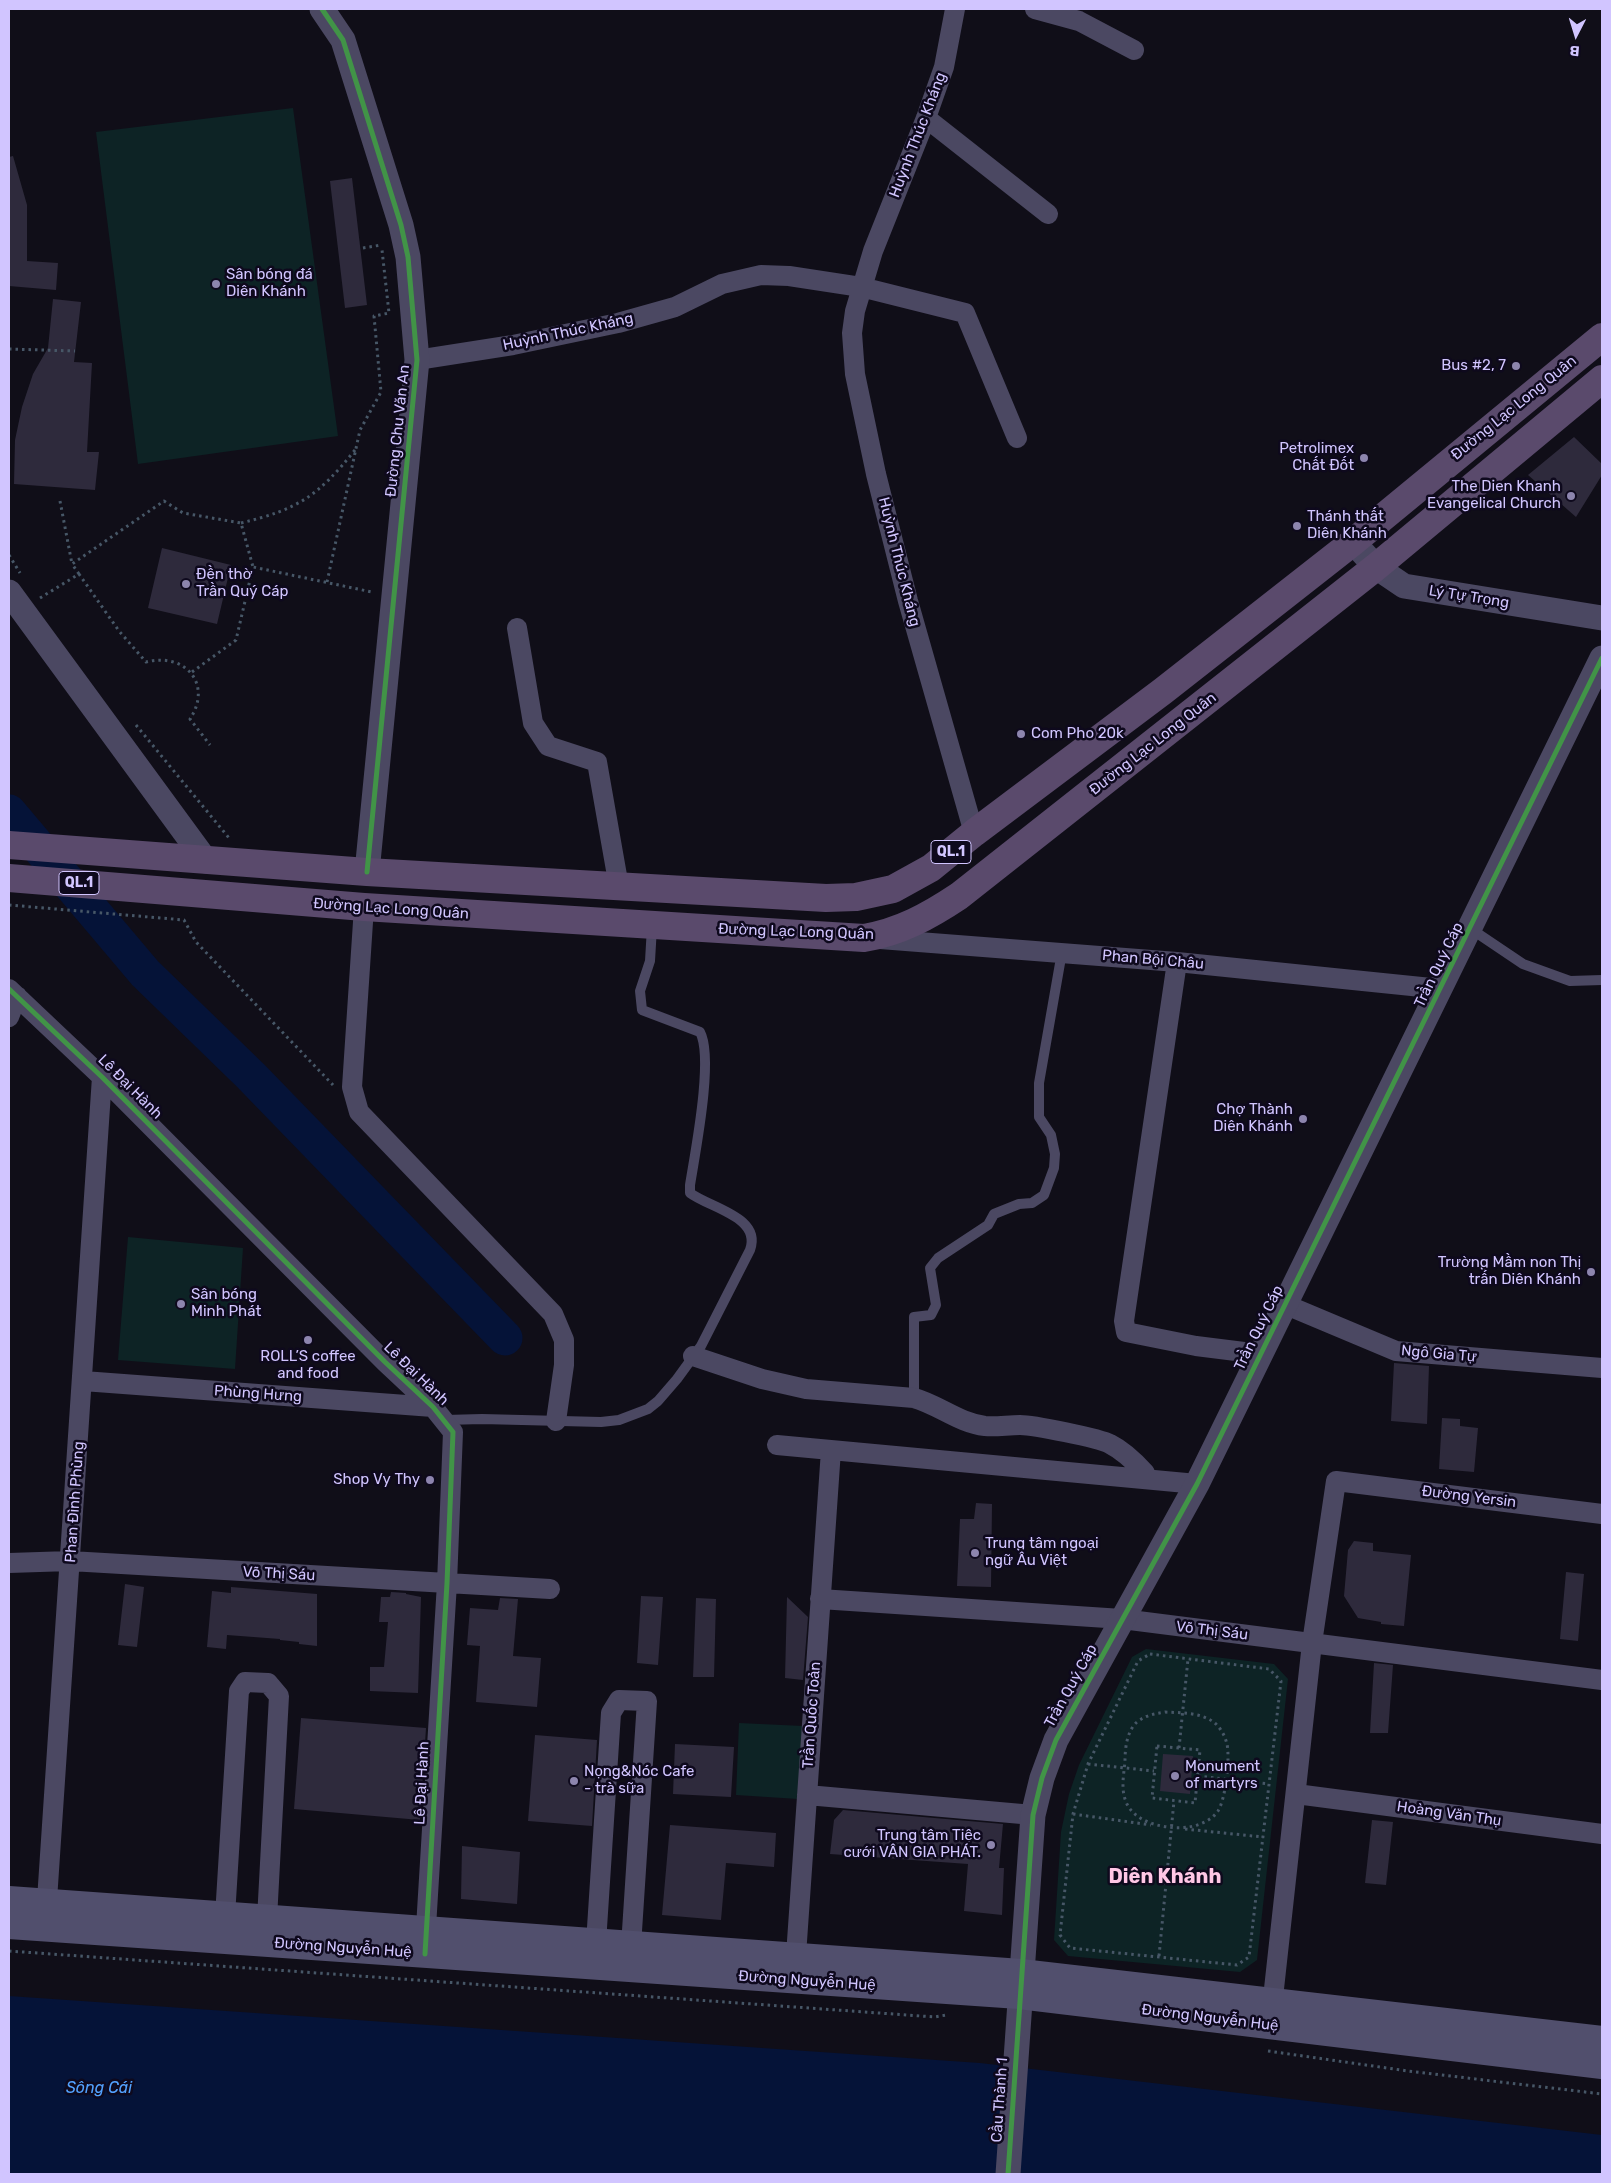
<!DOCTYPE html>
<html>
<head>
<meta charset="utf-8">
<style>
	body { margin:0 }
	#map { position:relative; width:1611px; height:2183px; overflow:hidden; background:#100e18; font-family:Rubik,sans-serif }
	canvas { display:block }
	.frame { position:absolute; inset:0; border:10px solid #d1c5ff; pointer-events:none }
	.north { position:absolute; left:1551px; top:10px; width:50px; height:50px; -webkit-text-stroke:4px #0e091d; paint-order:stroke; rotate:185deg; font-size:14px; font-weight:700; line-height:20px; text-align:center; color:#d1c5ff }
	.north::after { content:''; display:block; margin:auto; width:18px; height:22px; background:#d1c5ff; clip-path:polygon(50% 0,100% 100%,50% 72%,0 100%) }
</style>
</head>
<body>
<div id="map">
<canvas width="1611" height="2183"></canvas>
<div class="frame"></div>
<div class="north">B</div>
</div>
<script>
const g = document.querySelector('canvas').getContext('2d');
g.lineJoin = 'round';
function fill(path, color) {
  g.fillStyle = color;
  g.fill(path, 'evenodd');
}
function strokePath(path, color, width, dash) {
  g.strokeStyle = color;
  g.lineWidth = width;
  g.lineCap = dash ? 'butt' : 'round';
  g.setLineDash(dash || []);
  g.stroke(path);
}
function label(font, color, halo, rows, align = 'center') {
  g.font = font + ' Rubik,sans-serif';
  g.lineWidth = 5;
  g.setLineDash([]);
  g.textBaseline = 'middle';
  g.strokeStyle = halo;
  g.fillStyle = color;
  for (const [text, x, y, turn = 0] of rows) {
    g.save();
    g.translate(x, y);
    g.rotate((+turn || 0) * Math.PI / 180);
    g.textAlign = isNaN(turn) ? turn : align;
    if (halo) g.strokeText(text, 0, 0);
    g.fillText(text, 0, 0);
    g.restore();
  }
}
const green = new Path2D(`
	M293,108l45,328 -200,28 -42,-332z
	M128,1237l115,11 -8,121 -117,-9z
	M1146,1649l128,15 14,15 -31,281 -17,12 -172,-16 -14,-16 7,-108 8,-38 10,-29 53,-108z
	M739,1723l64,3 -5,73 -62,-4z`);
const water = new Path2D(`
	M9,1996l971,67 622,72v39h-1593z`);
const river = new Path2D(`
	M9,812l136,161 106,103 254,262`);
const building = new Path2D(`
	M13,156l14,49v56l31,2 -2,27 -47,-4v-129z
	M352,178l15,127 -22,3 -15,-127z
	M53,299l28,3 -7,60 18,1 -5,89h12l-4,38 -81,-6 1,-44 7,-33 11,-33 15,-26z
	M1574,437l28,27v11l-26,42 -48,-42z
	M162,548l69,17 -14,59 -69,-16z
	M1394,1363l35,3 -2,58 -36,-3z
	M1442,1418l18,1v7l18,2 -4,44 -35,-3z
	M976,1503l16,1 -1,83 -34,-1 3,-67h14z
	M1354,1541l19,2v8l38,4 -7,71 -23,-2v-2l-23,-4 -14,-22 4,-46z
	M1566,1572l18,2 -6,67 -18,-2z
	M125,1584l19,3 -7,60 -19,-2z
	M231,1587l86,7v52l-18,-2v-2l-19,-2v-1l-53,-4 -1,14 -19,-2 5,-56 19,2z
	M391,1592l15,1v1l15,3 -3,96 -48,-2v-24h14l4,-45h-9l2,-25h9z
	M641,1596l22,1 -5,68 -21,-2z
	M787,1597l21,20 -5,63 -18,-2z
	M500,1598l18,1 -5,57 28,2 -4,49 -61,-5 4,-56 -13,-1 3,-37 28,2z
	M696,1598l20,1 -2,78h-21z
	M1374,1663l19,2 -5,68h-18z
	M301,1718l125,10 -6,92 -126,-11z
	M535,1735l62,5 -5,86 -64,-5z
	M675,1744l59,3 -3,50 -58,-3z
	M1163,1754l30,2 -3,38 -30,-3z
	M843,1810l160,14 -4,44h5l-2,47 -38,-4 4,-47 -138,-10 4,-34z
	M1372,1820l21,2 -7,63 -21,-2z
	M670,1825l106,8 -2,34 -48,-4 -5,57 -59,-5z
	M462,1846l58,6 -3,52 -56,-5z`);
const path = new Path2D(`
	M363,248l18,-3
	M9,349l66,2
	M60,501l12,63
	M241,523c58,-14 77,-27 114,-73
	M9,555l11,18
	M79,574l-7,-10 92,-63 19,12 58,10 12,44
	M327,582l33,-152 21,-38 -7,-76 15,-3 -7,-63
	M40,598l39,-24 40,57 27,31c39,-10 67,22 44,57l20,26
	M192,672l44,-32 17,-73 119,25
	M136,725l93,113
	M9,905l175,15 12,22 137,143
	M1150,1654l119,15 12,12 -32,276 -12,8 -167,-17 -10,-13 13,-121 15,-50 50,-103z
	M1165,1712c17,1 37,0 51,12 5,5 9,12 11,20 3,14 -1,54 -9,67 -6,9 -18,14 -29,16 -23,3 -57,-4 -64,-28 -4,-12 -1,-26 0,-38 0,-13 2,-30 12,-39 9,-7 17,-8 28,-10z
	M1157,1746l43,4 -5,53 -43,-5z
	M1179,1748l9,-89
	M1088,1764l66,7
	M1198,1776l71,8
	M1073,1814l78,11
	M1185,1829l78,8
	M9,1951l926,66 11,-2
	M1159,1956l15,-155
	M1268,2051l140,20 194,23`);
const service = new Path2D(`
	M1471,929l52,35 47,17 32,-1
	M914,1398v-81l17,-2 5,-10 -6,-37 8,-10 50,-33 6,-11 25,-10 13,-1 12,-8 10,-27 1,-14 -4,-19 -12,-18v-34l23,-131
	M445,1420l37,-1 119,3 18,-2 29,-11 10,-8 19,-22 24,-33 49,-96c12,-33 -40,-42 -60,-57v-8c5,-32 24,-127 10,-153l-58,-22 -2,-19 10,-30 2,-34`);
const minor = new Path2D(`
	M955,9l-11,58 -18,51 -53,133 -18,60 -3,22 3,41 21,100 32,127 66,232
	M1035,9l44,12 55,29
	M926,118l122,96
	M417,360l96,-15 105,-22 57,-16 47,-23 39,-9 28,1 72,11 104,26 52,125
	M517,628l16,95 15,23 49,16 22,125
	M364,907l-12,180 7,25 194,202 11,26v25l-8,56
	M880,939l297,23 264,27
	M1177,962l-53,359 2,11 70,14 64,8
	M9,989l93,88 283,285 48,45 20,25 -6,151 -22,361
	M9,1017l8,-21
	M1284,1304l112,47 206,17
	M693,1356l69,23 44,10 108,9c25,7 45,25 71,28 11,1 23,-1 35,-1 13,0 79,13 90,19 14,7 25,18 35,29v6
	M83,1381l350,26
	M777,1445l420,39
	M9,1563l61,-2 480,28
	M820,1599l302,20 480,61
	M1296,1794l306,40
	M807,1795l226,20
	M46,1915l56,-838
	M225,1916l14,-225 6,-9 23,1 11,13 -12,223
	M596,1943l15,-230 8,-13 28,1 -16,245
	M795,1970l36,-520
	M1271,2016l41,-373 24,-162 266,33`);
const tertiary = new Path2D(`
	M322,9l21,31 58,185 7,32 9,103 -50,512
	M1353,542l23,25 28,19 198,32
	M9,592l197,269
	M1008,2174l25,-359 9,-37 14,-38 141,-256 405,-826`);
const secondary = new Path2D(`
	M9,1900l1012,73 581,67
	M9,1925l1010,70 583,70`);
const primary = new Path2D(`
	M9,845l358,27 459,26 30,-1 37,-8 38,-21 43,-35 189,-142 190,-149 249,-205
	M9,878l355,29 500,31c36,-6 65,-22 95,-42l417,-329 226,-188`);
const cycleway = new Path2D(`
	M322,9l21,31 58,185 7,32 9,103 -50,512
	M9,989l93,88 283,285 48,45 20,25 -6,151 -22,371
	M1008,2174l25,-359 9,-37 14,-38 141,-256 405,-826`);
const markers = [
	[216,284,5,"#8d85ae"],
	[1516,366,5,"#8d85ae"],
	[1364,458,5,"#8d85ae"],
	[1571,496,5,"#8d85ae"],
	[1297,526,5,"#8d85ae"],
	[186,584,5,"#8d85ae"],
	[1021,734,5,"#8d85ae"],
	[1303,1119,5,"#8d85ae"],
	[1591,1272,5,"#8d85ae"],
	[181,1304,5,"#8d85ae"],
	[308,1340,5,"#8d85ae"],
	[430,1480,5,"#8d85ae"],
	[975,1553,5,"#8d85ae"],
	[1175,1776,5,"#8d85ae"],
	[574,1781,5,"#8d85ae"],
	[991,1845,5,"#8d85ae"]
];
const shields = [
	[951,852,40],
	[79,883,40]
];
const shieldNames = [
	["QL.1",951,852],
	["QL.1",79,883]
];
const streetNames = [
	["Huỳnh Thúc Kháng",918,135,-69],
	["Huỳnh Thúc Kháng",568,332,-12],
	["Đường Lạc Long Quân",1514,408,-39],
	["Đường Chu Văn An",398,431,-84],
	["Huỳnh Thúc Kháng",899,562,76],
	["Lý Tự Trọng",1469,597,9],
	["Đường Lạc Long Quân",1153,744,-38],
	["Đường Lạc Long Quân",391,909,4],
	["Đường Lạc Long Quân",796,932,2],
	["Phan Bội Châu",1153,960,5],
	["Trần Quý Cáp",1439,965,-64],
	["Lê Đại Hành",130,1087,45],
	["Trần Quý Cáp",1259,1328,-64],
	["Ngô Gia Tự",1439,1354,5],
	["Lê Đại Hành",416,1374,44],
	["Phùng Hưng",258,1394,4],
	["Đường Yersin",1469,1497,7],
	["Phan Đình Phùng",75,1502,-86],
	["Võ Thị Sáu",279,1574,3],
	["Võ Thị Sáu",1212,1631,7],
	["Trần Quý Cáp",1071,1686,-61],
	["Trần Quốc Toản",812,1715,-86],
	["Lê Đại Hành",422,1783,-87],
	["Hoàng Văn Thụ",1449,1814,8],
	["Đường Nguyễn Huệ",343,1948,4],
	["Đường Nguyễn Huệ",807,1981,4],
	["Đường Nguyễn Huệ",1210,2018,7],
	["Cầu Thành 1",1000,2100,-86]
];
const poiNames = [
	["Sân bóng đá",226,275],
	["Diên Khánh",226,292],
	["Bus #2, 7",1506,366,"right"],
	["Petrolimex",1354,449,"right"],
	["Chất Đốt",1354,466,"right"],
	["The Dien Khanh",1561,487,"right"],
	["Evangelical Church",1561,504,"right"],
	["Thánh thất",1307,517],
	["Diên Khánh",1307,534],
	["Đền thờ",196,575],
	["Trần Quý Cáp",196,592],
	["Com Pho 20k",1031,734],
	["Chợ Thành",1293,1110,"right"],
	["Diên Khánh",1293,1127,"right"],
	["Trường Mầm non Thị",1581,1263,"right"],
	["trấn Diên Khánh",1581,1280,"right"],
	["Sân bóng",191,1295],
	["Minh Phát",191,1312],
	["ROLL’S coffee",308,1357,"center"],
	["and food",308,1374,"center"],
	["Shop Vy Thy",420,1480,"right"],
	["Trung tâm ngoại",985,1544],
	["ngữ Âu Việt",985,1561],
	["Monument",1185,1767],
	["of martyrs",1185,1784],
	["Nọng&Nóc Cafe",584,1772],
	["- trà sữa",584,1789],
	["Trung tâm Tiệc",981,1836,"right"],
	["cưới VÂN GIA PHÁT.",981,1853,"right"]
];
const waterNames = [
	["Sông Cái",99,2088]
];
const districtNames = [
	["Diên Khánh",1165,1877]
];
fill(green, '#0d2325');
fill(water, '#051338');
strokePath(river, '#051338', 35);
fill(building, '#2e2a3c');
strokePath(path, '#475767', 3, [2.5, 4]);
strokePath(service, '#4b4862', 10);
strokePath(minor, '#4b4862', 20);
strokePath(tertiary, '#4b4862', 25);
strokePath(secondary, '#514f6d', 28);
strokePath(primary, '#5a4a6c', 28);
strokePath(cycleway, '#419447', 5);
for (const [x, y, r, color] of markers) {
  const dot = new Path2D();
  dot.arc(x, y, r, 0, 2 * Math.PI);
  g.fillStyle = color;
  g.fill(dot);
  strokePath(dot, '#0e091d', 2);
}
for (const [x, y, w] of shields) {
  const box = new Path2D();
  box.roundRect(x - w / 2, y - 11.5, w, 23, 4);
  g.fillStyle = '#0e091d';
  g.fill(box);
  strokePath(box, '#d1c5ff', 1);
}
label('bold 14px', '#d1c5ff', null, shieldNames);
label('15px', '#d1c5ff', '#0e091d', streetNames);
label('15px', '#d1c5ff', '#0e091d', poiNames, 'left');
label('italic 16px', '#53a2ff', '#0e091d', waterNames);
label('bold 20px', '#ffc7e6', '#0e091d', districtNames);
</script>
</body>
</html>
